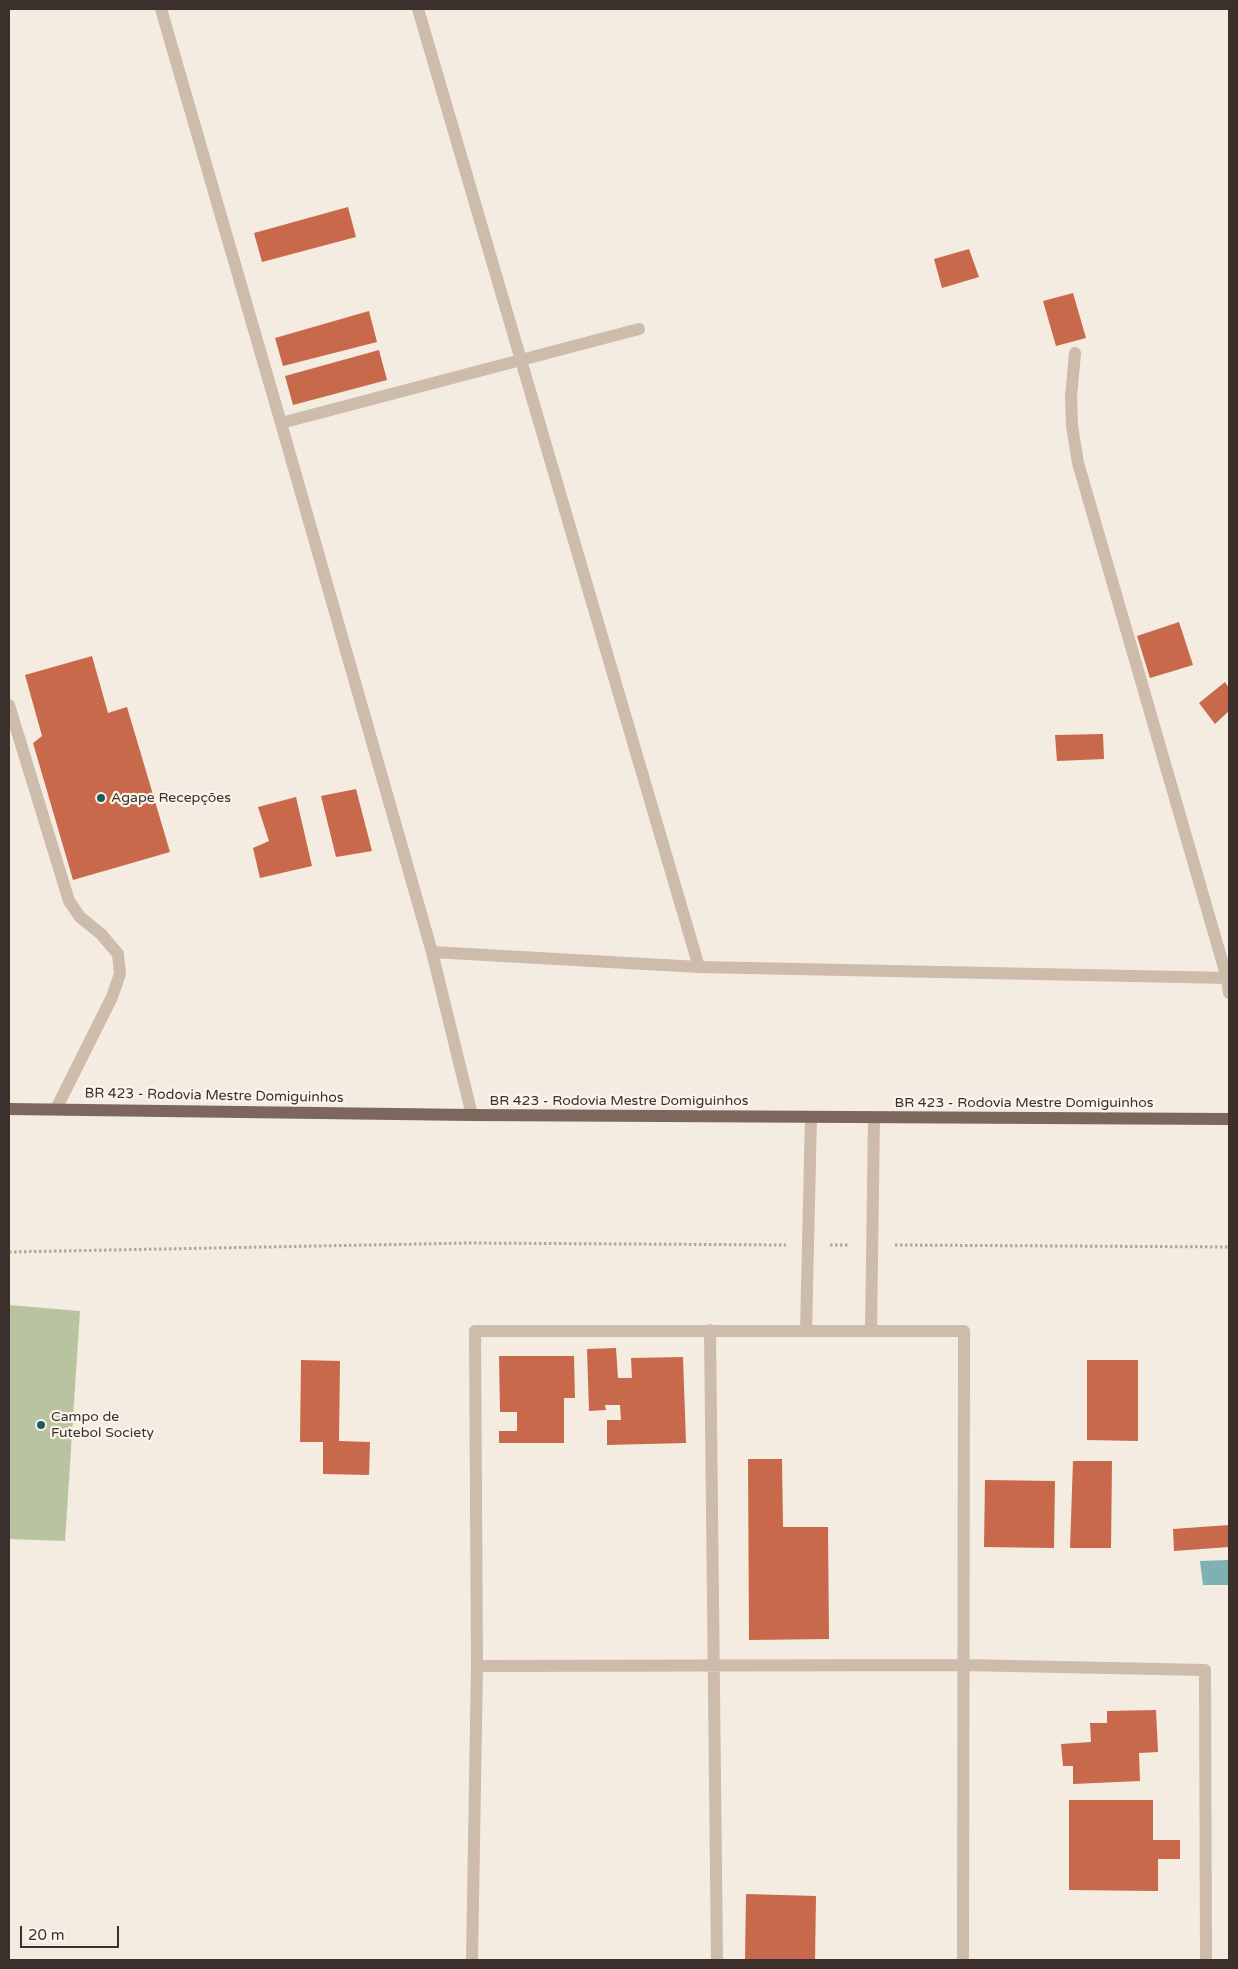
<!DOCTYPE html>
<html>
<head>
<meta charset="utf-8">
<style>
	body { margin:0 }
	#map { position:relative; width:1238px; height:1969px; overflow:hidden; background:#f4ebe1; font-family:"Varela Round",sans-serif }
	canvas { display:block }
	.frame { position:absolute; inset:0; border:10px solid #3b302b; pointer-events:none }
	.scale { position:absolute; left:20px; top:1926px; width:99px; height:22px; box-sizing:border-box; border:2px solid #3b302b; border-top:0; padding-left:6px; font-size:15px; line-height:18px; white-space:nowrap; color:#3b302b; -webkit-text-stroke:4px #fbf5ee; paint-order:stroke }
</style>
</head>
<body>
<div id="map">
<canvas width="1238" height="1969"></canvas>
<div class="frame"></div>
<div class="scale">20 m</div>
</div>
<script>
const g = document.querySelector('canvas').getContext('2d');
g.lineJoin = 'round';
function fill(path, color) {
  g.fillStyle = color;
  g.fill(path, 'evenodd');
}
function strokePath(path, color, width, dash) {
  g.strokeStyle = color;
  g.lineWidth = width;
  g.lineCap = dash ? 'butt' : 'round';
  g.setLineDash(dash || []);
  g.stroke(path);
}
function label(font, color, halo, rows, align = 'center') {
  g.font = font + ' "Varela Round",sans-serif';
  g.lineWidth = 4.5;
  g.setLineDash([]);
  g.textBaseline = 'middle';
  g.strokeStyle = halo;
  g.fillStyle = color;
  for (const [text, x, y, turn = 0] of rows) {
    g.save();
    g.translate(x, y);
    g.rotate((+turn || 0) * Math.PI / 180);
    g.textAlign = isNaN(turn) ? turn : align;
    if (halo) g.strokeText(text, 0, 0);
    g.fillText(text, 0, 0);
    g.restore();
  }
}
const green = new Path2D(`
	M9,1305l71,6 -15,230 -56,-2z`);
const water = new Path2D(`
	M1229,1560v25h-26l-3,-24z`);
const building = new Path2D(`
	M348,207l8,30 -94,25 -8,-29z
	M969,249l10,28 -37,11 -8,-29z
	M1073,293l13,45 -30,8 -13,-45z
	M369,311l8,31 -94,24 -8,-28z
	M379,350l8,30 -94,25 -8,-29z
	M1179,622l14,43 -43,13 -13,-42z
	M92,656l16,57 19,-6 43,145 -97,28 -40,-137 9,-7 -17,-61z
	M1225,682l4,6v23l-14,13 -16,-21z
	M1103,734l1,25 -47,2 -2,-26z
	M356,789l16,62 -36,6 -15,-61z
	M296,797l16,69 -52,12 -7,-30 16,-7 -11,-34z
	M616,1348l2,30h14l-1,-20 52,-1 3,86 -79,2v-25h14l-1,-15h-15l1,5 -17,1 -2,-62z
	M499,1356h75l1,42h-11v45h-65v-12h18v-19h-17z
	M301,1360l39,1 -1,80 31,1 -1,33 -46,-1v-32h-23z
	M1087,1360h51v81l-51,-1z
	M748,1459h34l1,68h45l1,112 -80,1z
	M1073,1461h39l-1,87h-41z
	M985,1480l70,1 -1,67 -70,-1z
	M1229,1525v22l-55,4 -1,-22z
	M1156,1710l2,42 -19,1 1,28 -67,3v-18h-10l-2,-22 30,-2 -1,-19h17v-12z
	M1069,1800h84v40h27v19h-22v32l-89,-1z
	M746,1894l70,2 -1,64h-70z`);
const path = new Path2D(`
	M830,1245h19
	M895,1245l334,2
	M9,1252l461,-9 316,2`);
const lane = new Path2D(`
	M1075,353l-4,44 1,29 6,37 149,515 2,15
	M9,705l60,196 11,16 21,17 17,20 2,20 -8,23 -56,112`);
const street = new Path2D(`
	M161,9l120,414 151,529 40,163
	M418,9l281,958
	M281,423l358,-94
	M432,952l267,15 530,11
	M710,1330l7,630
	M806,1331l5,-214
	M871,1331l3,-214
	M477,1666l487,-1 241,5 1,290
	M472,1960l5,-294 -2,-335h489l-1,629`);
const primary = new Path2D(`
	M9,1109l463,6 757,4`);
const markers = [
	[101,798,5,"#1f5a5e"],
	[41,1425,5,"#1f5a5e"]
];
const poiNames = [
	["Agape Recepções",111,798],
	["Campo de",51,1417],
	["Futebol Society",51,1433]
];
const streetNames = [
	["BR 423 - Rodovia Mestre Domiguinhos",214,1096,1],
	["BR 423 - Rodovia Mestre Domiguinhos",619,1101],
	["BR 423 - Rodovia Mestre Domiguinhos",1024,1103]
];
fill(green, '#b8c4a0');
fill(water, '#7fb0b2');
fill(building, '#c8694b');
strokePath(path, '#b9a596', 3, [2.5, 2.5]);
strokePath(lane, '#cdbbac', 12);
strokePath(street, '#cdbbac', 12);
strokePath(primary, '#7d675c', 12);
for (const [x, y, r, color] of markers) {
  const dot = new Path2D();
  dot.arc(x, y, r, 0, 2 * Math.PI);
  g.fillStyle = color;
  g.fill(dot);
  strokePath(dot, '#fbf5ee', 2);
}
label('14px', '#3b302b', '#fbf5ee', poiNames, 'left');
label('14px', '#3b302b', '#fbf5ee', streetNames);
</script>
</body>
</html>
